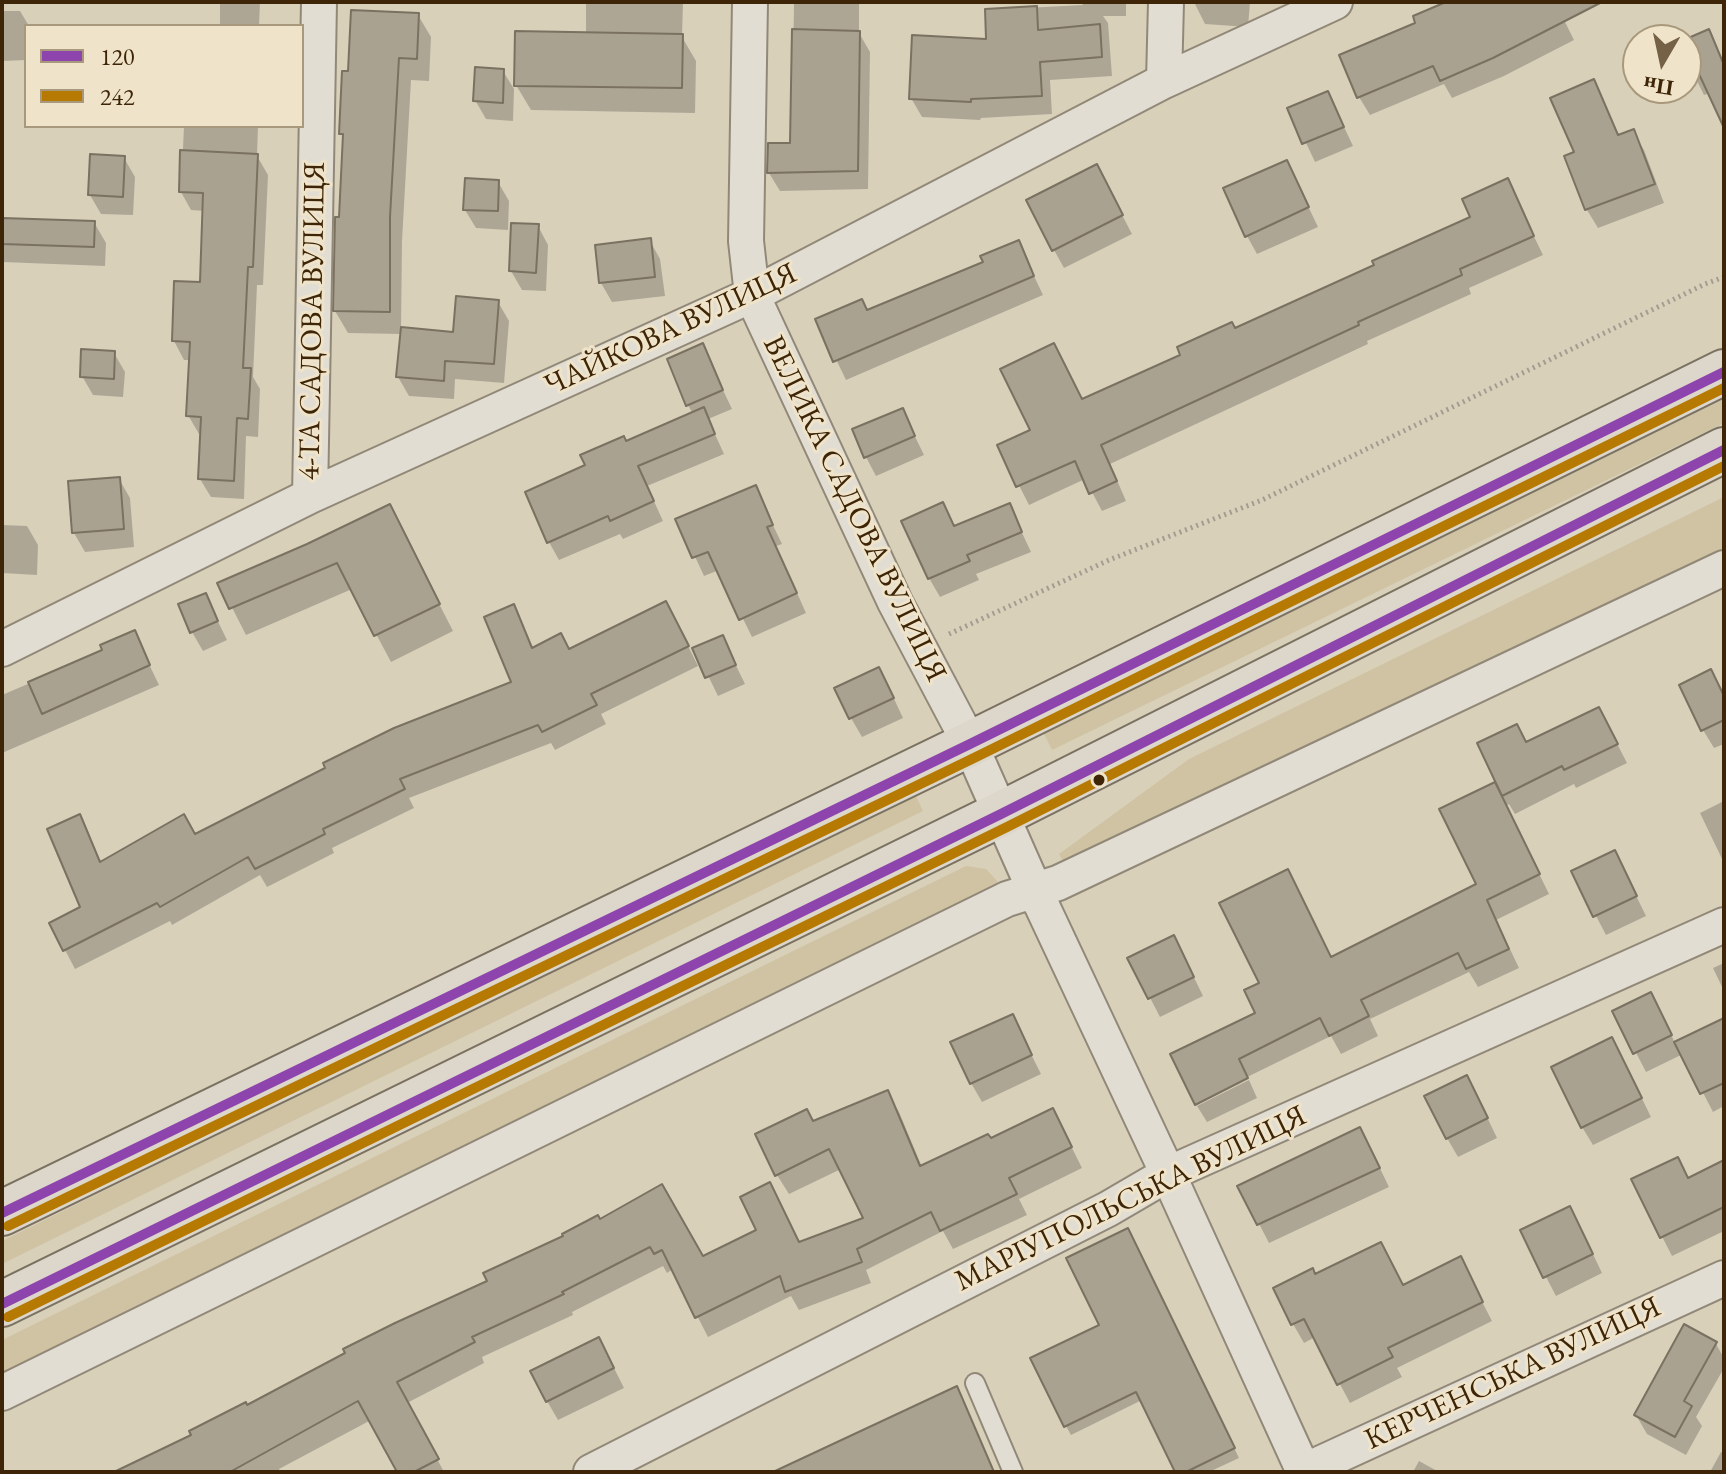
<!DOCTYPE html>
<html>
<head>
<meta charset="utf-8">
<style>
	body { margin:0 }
	#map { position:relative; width:1726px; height:1474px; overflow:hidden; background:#d9d0ba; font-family:"EB Garamond",serif }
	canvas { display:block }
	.frame { position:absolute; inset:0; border:4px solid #3e2507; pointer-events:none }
	.legend { position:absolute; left:24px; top:24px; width:280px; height:104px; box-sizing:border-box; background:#efe4ca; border:2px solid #a8987c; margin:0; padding:10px 14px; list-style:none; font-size:24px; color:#3e2507 }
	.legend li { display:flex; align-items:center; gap:16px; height:40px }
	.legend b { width:40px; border:2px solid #a8987c }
	.north { position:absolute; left:1622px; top:24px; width:80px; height:80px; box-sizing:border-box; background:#efe4ca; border:2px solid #a8987c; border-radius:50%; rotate:189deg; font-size:22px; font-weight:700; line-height:32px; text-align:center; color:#3e2507 }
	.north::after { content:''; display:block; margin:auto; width:28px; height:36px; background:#746146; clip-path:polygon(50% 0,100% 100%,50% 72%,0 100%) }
</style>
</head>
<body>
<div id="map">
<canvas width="1726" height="1474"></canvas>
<div class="frame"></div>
<ul class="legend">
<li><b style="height:10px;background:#8e44ad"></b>120</li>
<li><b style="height:10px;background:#b67902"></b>242</li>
</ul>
<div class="north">Пн</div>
</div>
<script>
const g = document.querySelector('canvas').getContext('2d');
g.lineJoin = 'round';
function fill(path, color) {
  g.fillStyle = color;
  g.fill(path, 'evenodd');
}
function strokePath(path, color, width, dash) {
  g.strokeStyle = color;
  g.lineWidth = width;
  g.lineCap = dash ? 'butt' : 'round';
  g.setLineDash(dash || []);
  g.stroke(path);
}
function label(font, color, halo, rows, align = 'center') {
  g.font = font + ' "EB Garamond",serif';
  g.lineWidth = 6;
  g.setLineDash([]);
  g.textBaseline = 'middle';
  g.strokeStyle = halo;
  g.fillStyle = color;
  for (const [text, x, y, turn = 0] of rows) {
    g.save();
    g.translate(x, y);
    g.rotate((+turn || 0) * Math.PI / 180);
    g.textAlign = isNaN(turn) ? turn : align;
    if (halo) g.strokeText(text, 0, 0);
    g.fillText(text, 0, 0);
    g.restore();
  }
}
const green = new Path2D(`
	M1724,399v24l-672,327 -9,-18z
	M1724,497v55l-658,315 -7,-13 130,-95z
	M914,792l9,19 -921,453v-23z
	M966,866l20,3 12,13 -4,10 -992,488v-40z`);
const shadow = new Path2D(`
	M220,2h40l-1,24h-39z
	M586,2h97l-1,35 14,24 -1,52 -164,-3 -15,-25 70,-51z
	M794,2h65v31l11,19 -2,137 -88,2 -11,-18 23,-28z
	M1081,2h45v14h-23l5,7 4,53 -62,4 2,34 -71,4 -1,2 -58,-3 -11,-19 77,-56 -1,-32 96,-5z
	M1194,2h56l-2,25 -43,-3z
	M1451,2h104l19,38 -70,36 -52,22 -8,-14 -74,31 -11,-18 59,-73z
	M2,11h18l9,15h-3v34l-24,1z
	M418,15l13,22 -2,44 -18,-1 -9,161 -1,88 54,5 43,-32 11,19 -5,62 -49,-4 -1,20 -45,-3 -11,-19 4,-43 -54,-1 -13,-22 10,-171 -4,-7 9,-59z
	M1707,30l17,33v60l-14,-30 -6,2 -18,-36 -1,-19z
	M503,71l11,18 -1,32 -27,-2 -11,-19z
	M1593,81l27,56 13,-5 11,18 20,53 -66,25 -11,-18 -20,-53 9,-4z
	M1328,93l25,53 -38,16 -25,-53z
	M184,126h74l-1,30 11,19 -5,110h-6l-4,92 7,12 -2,48 -12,-1 -2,63 -33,-2 -11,-18 2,-45h-3l-11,-19 3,-55h-7l-10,-19 28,-57 3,-73 -14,-1 -10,-18z
	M124,158l11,19 -2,38 -32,-1 -11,-19z
	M1287,162l31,65 -61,27 -10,-18z
	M1507,181l36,74 -74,33 2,6 -104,47 1,3 -258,120 16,37 -24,10 -17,-32 -56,26 -30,-59 33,-15 50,-30 295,-135 95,-48z
	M498,182l11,19 -1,29 -32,-2 -11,-18z
	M1107,186l25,48 -68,34 -10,-18z
	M2,219l93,5 11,19 -1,23 -103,-4z
	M538,226l10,19 -2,46 -24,-1 -11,-19z
	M650,241l10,18 5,37 -53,6 -11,-19z
	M1018,242l25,53 -197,85 -29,-60 51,-8 117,-49z
	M702,346l30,63 -24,10 16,35 -77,32 16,35 -40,18 -3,-5 -61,26 -10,-18 38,-76 39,-23 67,-29 -5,-9z
	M114,353l11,19 -2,25 -30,-2 -11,-19z
	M902,410l22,45 -48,21 -10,-19z
	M119,479l11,19 4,49 -49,5 -11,-19z
	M755,488l27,56 -6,2 30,67 -54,24 -33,-67 -15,6 -26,-56z
	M943,505l12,22 54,-22 22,47 -55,22 3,6 -39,17 -11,-19z
	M389,506l64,125 -62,31 -39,-73 -106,46 -26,-51z
	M2,525l25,1 11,19 -1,30 -35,-2z
	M205,595l22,45 -24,11 -11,-19z
	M513,607l21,42 35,2 107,-29 22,44 -97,48 5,10 -51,26 -4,-7 -142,55 5,10 -82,40 2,5 -67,34 -7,-12 -88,50 -2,-4 -95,48 -10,-19 18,-42 -4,-91 22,46 93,-27 320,-153z
	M134,633l25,52 -157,68v-58l103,-44z
	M722,637l23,47 -27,12 -23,-47z
	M889,688l14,30 -41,19 -11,-19z
	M1724,697v47l-10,4 -11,-18z
	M1609,728l18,35 -51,25 -2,-4 -59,30 -6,-10 -3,2 43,88 -53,26 23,48 -41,19 -9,-15 -99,47 8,17 -37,18 -10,-18 -135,66 62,-89 74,-54 146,-74 22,-91 26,-49z
	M1724,801v62l-24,-50z
	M1624,871l22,45 -40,19 -33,-63z
	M1184,957l19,39 -43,21 -30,-58z
	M1724,963v28l-11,-23z
	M1615,1012l46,1 14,30 49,-19v82l-11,6 -30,-58 -37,18z
	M1012,1016l29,58 -59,28 -11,-19z
	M1622,1058l29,59 -58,28 -11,-18z
	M1249,1080l8,18 -50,24 -10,-16z
	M887,1092l12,20 23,55 68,-26 73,-11 19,38 -63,31 8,16 -74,34 -10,-18 -77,39 5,13 -72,27 -8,-14 -83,41 -35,-68 -6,4 -4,-7 -91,46 1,3 -91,42 2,6 -77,40 37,69h-45l-28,-52 -92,49 1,3h-158l367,-190 108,-64 105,41 98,-15 65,-25 -24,-50 -52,25 -12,-19 36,-52z
	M1477,1096l20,42 -39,19 -11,-19z
	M1370,1148l19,39 -120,56 -29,-56z
	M1724,1162v69l-52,25 -39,-76h56z
	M1580,1227l22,46 -46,23 -34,-65z
	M1132,1239l107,219 -30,14h-32l-35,-72 -71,35 -5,-9z
	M1460,1259l32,62 -95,47 5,9 -52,26 -35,-66 -11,6 -11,-19 22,-48 88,11z
	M1685,1326l31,18 8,14v10l-28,49 6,9 -16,29 -39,-21 -11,-19z
	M609,1358l15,30 -66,32 -11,-19z
	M1721,1452l3,1v19h-14z
	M1419,1461l20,11h-26z`);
const building = new Path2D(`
	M1446,2h156l-109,56 -53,23 -7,-15 -76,32 -18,-43 76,-32 -2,-7z
	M1037,6l1,24 62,-6 2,33 -62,5 2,34 -71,3v3l-62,-3 3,-64 74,4 -1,-30z
	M351,10l68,3 -2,46 -18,-1 -9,159v95l-57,-1 2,-94h4l4,-83h-4l3,-63h6z
	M792,29l68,2 -2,140 -91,2 1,-30h22z
	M1709,29l15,36v63l-25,-54 -13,6v-41z
	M515,31l168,3 -1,54 -168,-2z
	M475,67l29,2 -1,34 -30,-2z
	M1594,79l24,56 16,-6 21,55 -70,26 -21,-54 10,-4 -24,-54z
	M1328,91l16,36 -42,17 -15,-36z
	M180,150l78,4 -5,113h-5l-5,101h8l-3,51 -11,-1 -3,63 -36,-2 3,-62 -15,-1 4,-74 -18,-1 2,-60 26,1 3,-89 -24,-1z
	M90,154l35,2 -2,41 -35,-2z
	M1287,160l22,47 -64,30 -22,-49z
	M1097,164l26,51 -71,36 -26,-51z
	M465,178l34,2 -1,31 -35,-1z
	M1508,178l26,58 -74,33 2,6 -104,47 1,3 -258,120 16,36 -28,13 -14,-33 -59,26 -19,-42 33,-15 -30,-61 54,-26 28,56 98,-44 -3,-8 55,-25 3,6 139,-63 -2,-4 98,-44 -8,-18z
	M2,218l93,3 -1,26 -92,-3z
	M511,223l28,1 -3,49 -27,-2z
	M651,238l4,39 -56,6 -4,-38z
	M1019,240l15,36 -201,86 -18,-43 47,-20 5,11 116,-48 -3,-6z
	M456,296l43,4 -5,64 -49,-3 -1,20 -48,-4 5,-50 52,5z
	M703,343l20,47 -37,16 -19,-47z
	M81,349l34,2 -1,28 -34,-2z
	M704,407l11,27 -77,32 16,35 -44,20 -2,-5 -61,27 -22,-51 60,-27 -5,-10 44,-19 2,5z
	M903,408l12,28 -51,22 -12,-29z
	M120,477l4,52 -52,4 -4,-52z
	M756,485l17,40 -6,2 30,66 -58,27 -31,-68 -16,6 -17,-39z
	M943,502l11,24 56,-23 12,29 -55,23 3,6 -42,18 -27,-58z
	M390,504l50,100 -66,32 -37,-73 -108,46 -12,-26 90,-39z
	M206,593l12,28 -28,12 -12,-29z
	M666,601l23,45 -98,48 6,11 -55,27 -4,-7 -138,54 5,10 -82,40 2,5 -70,35 -7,-12 -88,50 -3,-4 -94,48 -14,-28 31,-16 -33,-78 33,-15 20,48 84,-48 11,20 130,-66 -2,-5 71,-35 117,-46 -27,-65 30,-13 18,44 29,-15 8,16z
	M135,630l15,35 -108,49 -14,-32 74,-32 -2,-5z
	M723,635l13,30 -31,13 -13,-30z
	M879,667l15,31 -45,21 -15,-31z
	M1711,669l13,27v24l-23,11 -22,-46z
	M1599,707l19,37 -54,26 -2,-4 -60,30 -25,-53 40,-19 9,18z
	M1495,782l45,92 -53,26 22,49 -43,20 -8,-16 -97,47 8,16 -40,20 -9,-18 -81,41 9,19 -53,27 -25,-51 85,-41 -11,-23 15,-7 -40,-80 69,-34 43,88 145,-73 -37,-75z
	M1615,850l22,46 -44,21 -22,-46z
	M1174,935l20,42 -46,22 -21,-41z
	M1651,992l21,43 -39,19 -21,-43z
	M1013,1014l19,41 -62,29 -20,-42z
	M1724,1018v65l-24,11 -26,-52z
	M1612,1037l30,61 -61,30 -30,-61z
	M1467,1075l21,43 -42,21 -22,-43z
	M888,1090l32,76 68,-32 3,4 62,-30 19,39 -63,31 8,16 -77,37 -9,-19 -74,37 5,13 -77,30 -5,-16 -85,42 -33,-68 -8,4 -4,-7 -88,45 2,2 -92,43 3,5 -78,40 42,77 -25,13h-17l-39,-71 -128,71h-116l77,-37 -2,-4 57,-29 1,3 98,-52 -2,-4 52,-26 92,-42 -4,-8 80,-37 -1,-2 36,-19 2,4 62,-35 41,72 53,-26 -16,-33 30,-15 29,60 64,-24 -34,-69 -54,27 -20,-42 52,-25 6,12z
	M1360,1127l20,41 -123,57 -20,-39z
	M1678,1157l10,21 36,-18v47l-64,31 -29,-59z
	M1570,1206l23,48 -50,24 -23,-48z
	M1128,1228l107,220 -49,24h-11l-39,-80 -72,35 -34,-69 69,-33 -33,-67z
	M1381,1242l22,43 58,-29 22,46 -95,46 5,9 -56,28 -33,-66 -13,6 -18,-37 40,-20 2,6z
	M1684,1324l33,18 -33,59 8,5 -17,31 -41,-22z
	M599,1337l15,31 -68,34 -16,-31z
	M957,1386l37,86h-221z`);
const path = new Path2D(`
	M949,634l160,-74 153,-60 443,-216 19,-7`);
const service = new Path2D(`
	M975,1383l38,89`);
const minor = new Path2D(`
	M750,2l-4,239 6,54 143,307 75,142 65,147 133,283 136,298
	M1164,81l2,-79
	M310,496l9,-494
	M2,649l308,-153 442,-201 412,-214 171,-79
	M2,1393l1005,-494 51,-16 666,-315
	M591,1472l517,-263 60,-35 556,-249
	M1302,1472l422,-194`);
const primary = new Path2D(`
	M2,1213l968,-469 754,-372
	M2,1304l999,-490 723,-364`);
const bus1 = new Path2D(`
	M2,1213l968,-469 754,-372
	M2,1304l999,-490 723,-364`);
const bus2 = new Path2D(`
	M8,1226l968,-469 748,-369
	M8,1317l999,-490 717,-361`);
const markers = [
	[1099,780,7,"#3e2507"]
];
const streetNames = [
	["4-ТА САДОВА ВУЛИЦЯ",313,321,-89],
	["ЧАЙКОВА ВУЛИЦЯ",671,330,-25],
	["ВЕЛИКА САДОВА ВУЛИЦЯ",854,509,64],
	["МАРІУПОЛЬСЬКА ВУЛИЦЯ",1131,1199,-26],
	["КЕРЧЕНСЬКА ВУЛИЦЯ",1513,1374,-25]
];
fill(green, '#d0c3a3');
fill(shadow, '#0003');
fill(building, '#aaa291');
strokePath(building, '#7a7161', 2);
strokePath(service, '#918878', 22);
strokePath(minor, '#918878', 38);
strokePath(primary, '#7a7161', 48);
strokePath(path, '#a39d91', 5, [2, 4]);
strokePath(service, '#e2ddd2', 18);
strokePath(minor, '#e2ddd2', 34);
strokePath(primary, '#dcd7ca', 44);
strokePath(bus1, '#8e44ad', 10);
strokePath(bus2, '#b67902', 10);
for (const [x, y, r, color] of markers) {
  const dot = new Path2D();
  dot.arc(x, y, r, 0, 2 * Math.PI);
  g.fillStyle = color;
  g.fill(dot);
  strokePath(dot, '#efe4ca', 3);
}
label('30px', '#3e2507', '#efe4ca', streetNames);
</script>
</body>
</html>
